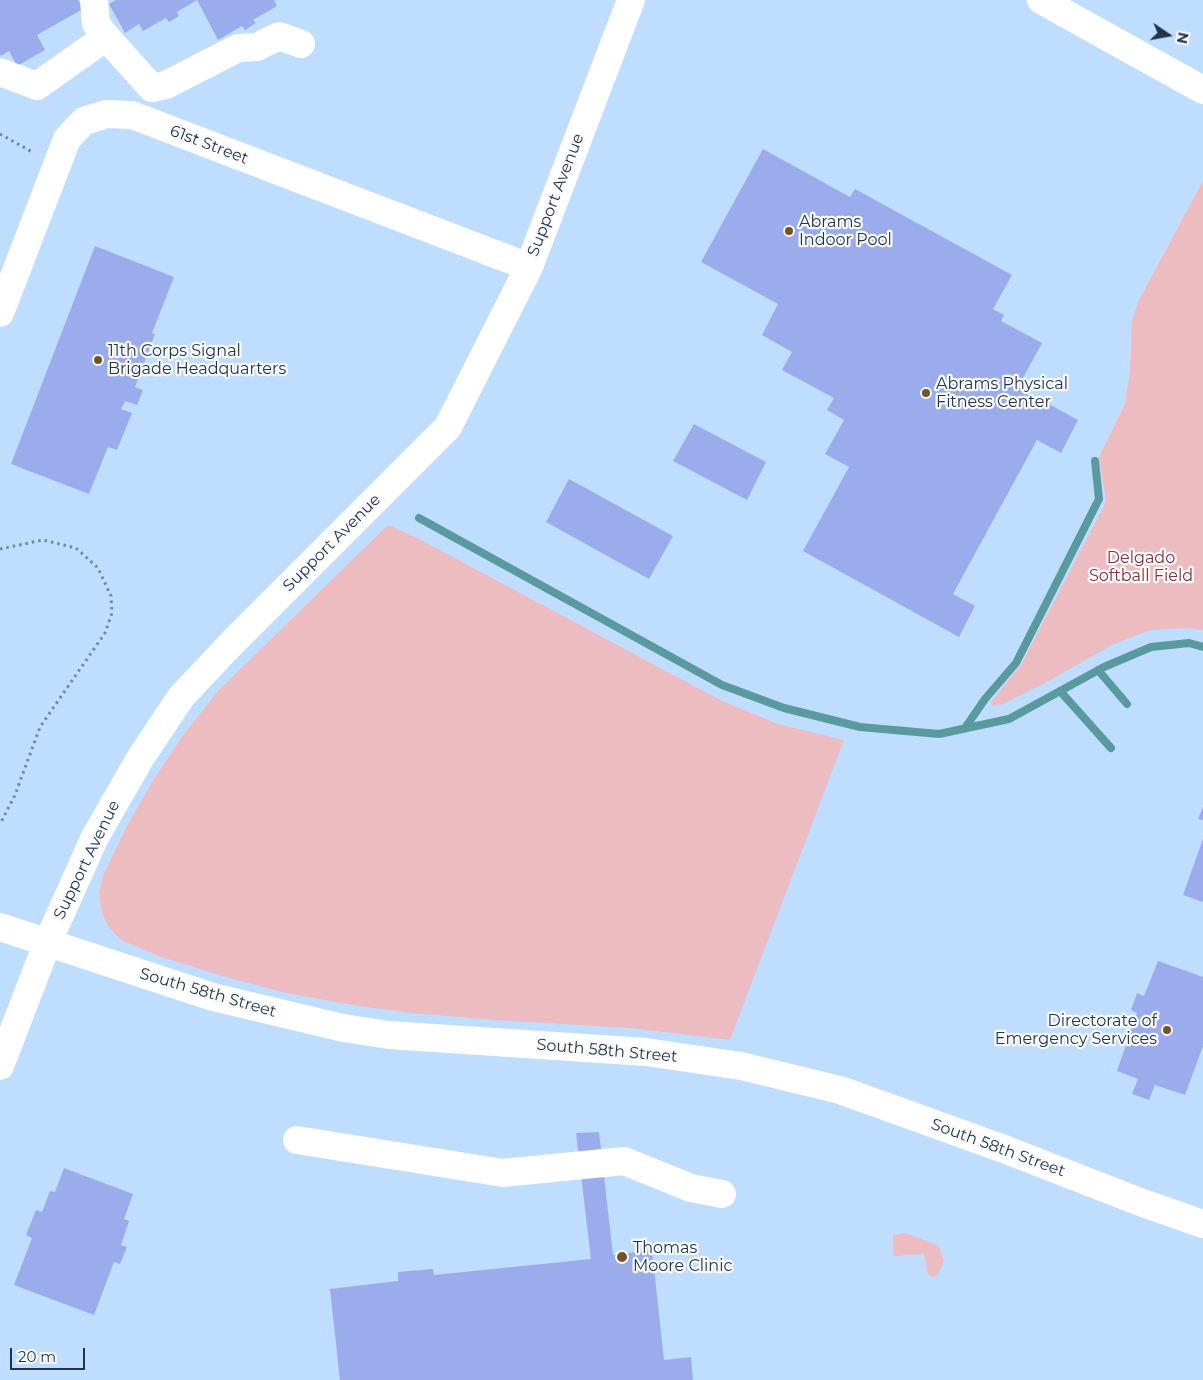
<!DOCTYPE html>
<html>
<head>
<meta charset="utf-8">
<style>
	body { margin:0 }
	#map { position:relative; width:1203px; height:1380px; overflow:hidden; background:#bfddff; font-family:Montserrat,sans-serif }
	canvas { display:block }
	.north { position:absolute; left:1143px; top:10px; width:50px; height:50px; -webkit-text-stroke:4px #fafafa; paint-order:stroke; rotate:102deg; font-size:14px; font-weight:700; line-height:20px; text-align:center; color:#1f3349 }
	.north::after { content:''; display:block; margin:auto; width:18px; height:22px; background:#1f3349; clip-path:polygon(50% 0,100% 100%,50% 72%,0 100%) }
	.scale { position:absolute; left:10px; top:1348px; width:75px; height:22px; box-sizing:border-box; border:2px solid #1f3349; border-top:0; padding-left:6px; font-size:15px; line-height:18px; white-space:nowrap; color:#1f3349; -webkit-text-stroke:4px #fafafa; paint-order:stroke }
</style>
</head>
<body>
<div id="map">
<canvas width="1203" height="1380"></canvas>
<div class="north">N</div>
<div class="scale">20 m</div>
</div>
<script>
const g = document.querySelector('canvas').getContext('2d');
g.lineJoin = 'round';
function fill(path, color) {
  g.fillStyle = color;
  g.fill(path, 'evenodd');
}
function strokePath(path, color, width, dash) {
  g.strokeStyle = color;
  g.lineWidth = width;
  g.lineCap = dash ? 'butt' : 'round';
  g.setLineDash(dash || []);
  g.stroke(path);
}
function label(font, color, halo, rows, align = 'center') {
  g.font = font + ' Montserrat,sans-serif';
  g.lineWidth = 4.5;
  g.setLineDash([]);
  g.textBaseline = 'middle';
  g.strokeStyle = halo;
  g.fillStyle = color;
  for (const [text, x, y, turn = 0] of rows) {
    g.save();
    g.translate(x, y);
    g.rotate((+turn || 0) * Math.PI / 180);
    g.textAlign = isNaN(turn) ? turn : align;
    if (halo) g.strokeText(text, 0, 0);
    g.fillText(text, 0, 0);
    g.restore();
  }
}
const green = new Path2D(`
	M1203,181v449l-14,-2 -39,2 -38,15 -65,37 -44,22 -11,2 -1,-4 30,-37 85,-163 -7,-45 26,-53 5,-33 2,-49 6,-20z
	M388,525l31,14 303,162 56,23 66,16 -114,300 -99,-12 -135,-8 -85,-7 -58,-8 -67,-12 -60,-16 -65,-20 -40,-17 -12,-13 -7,-13 -3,-21 4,-17 23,-48 28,-49 30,-45 35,-44z
	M906,1233l33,13 5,15 -6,14 -6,2 -4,-3 -4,-20 -30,2 -1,-21z`);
const stream = new Path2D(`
	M419,518l303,167 62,23 76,19 79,7 70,-15 95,-52 47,-20 38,-4 14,4
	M1098,670l29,34
	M1060,691l51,57
	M965,728l20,-29 31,-36 83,-164 -4,-38`);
const building = new Path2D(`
	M0,0h78l5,9 -46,26 8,15 -28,16 -8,-15 -8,5 -1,-2z
	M116,0h158l3,6 -24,14 3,3 -11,7 -3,-4 -24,14 -21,-40 -20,12 2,4 -10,6 -3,-4 -23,13 -4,-7 -14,9 -16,-29z
	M763,149l87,48 5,-8 157,86 -19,34 11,6 -3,6 41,22 -24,44 60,33 -17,33 -24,-13 -84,154 22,12 -16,31 -156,-86 46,-84 -24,-13 19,-34 -17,-10 7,-12 -52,-28 10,-18 -30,-17 16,-31 -77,-42z
	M95,246l79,31 -22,56 3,1 -20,53 8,3 -6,15 -12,-4 -4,8 11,4 -15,37 -9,-3 -19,47 -78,-30z
	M694,424l72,38 -19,38 -74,-39z
	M569,479l104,57 -24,43 -103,-57z
	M1203,807v13l-5,-1z
	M1203,839v63l-20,-7z
	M1158,961l45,16v69l-18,49 -30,-10 -6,15 -17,-6 6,-15 -21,-8 20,-58 -6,-3 6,-17 7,3z
	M599,1132l14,123 39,-5 12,110 27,-3 2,23h-353l-10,-91 68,-8v-9l35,-3 1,6 157,-16 -15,-126z
	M64,1168l69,26 -9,25 5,2 -8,24 6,2 -7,17 -6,-2 -20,53 -80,-30 18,-47 -6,-3 10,-25 6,2 8,-21 5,1z`);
const path = new Path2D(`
	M0,134l34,19
	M0,549l43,-9 33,8 22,20 13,28 1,17 -7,20 -65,94 -25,68 -15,29`);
const minor = new Path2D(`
	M94,0l2,24 10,13
	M1041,0l162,90
	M0,72l37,14 69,-49 46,51 14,-3 72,-37 19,-1 22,-11 22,8
	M0,313l67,-174 17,-18 23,-7 25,1 397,152
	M0,927l213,70 130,31 46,7 257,17 95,14 99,24 164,59 136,53 63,22
	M0,1066l47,-122 48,-107 46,-80 40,-60 50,-53 217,-217 81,-160 102,-267
	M297,1140l206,33 121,-12 67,27 31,6`);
const markers = [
	[789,231,5,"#725228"],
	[98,360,5,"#725228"],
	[926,393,5,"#725228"],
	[1167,1030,5,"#725228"],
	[622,1257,6,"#725228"]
];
const streetNames = [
	["61st Street",209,145,21],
	["Support Avenue",556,195,-69],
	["Support Avenue",332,543,-45],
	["Support Avenue",87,860,-64],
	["South 58th Street",208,993,16],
	["South 58th Street",607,1051,5],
	["South 58th Street",998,1148,20]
];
const poiNames = [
	["Abrams",799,222],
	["Indoor Pool",799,240],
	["11th Corps Signal",108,351],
	["Brigade Headquarters",108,369],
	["Abrams Physical",936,384],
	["Fitness Center",936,402],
	["Directorate of",1157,1021,"right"],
	["Emergency Services",1157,1039,"right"],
	["Thomas",633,1248],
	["Moore Clinic",633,1266]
];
const parkNames = [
	["Delgado",1141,558],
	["Softball Field",1141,576]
];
fill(green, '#ecbcc0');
strokePath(stream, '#599a9e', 8);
fill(building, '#9baced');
strokePath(path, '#708aa6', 3, [2.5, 4]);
strokePath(minor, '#fff', 28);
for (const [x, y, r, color] of markers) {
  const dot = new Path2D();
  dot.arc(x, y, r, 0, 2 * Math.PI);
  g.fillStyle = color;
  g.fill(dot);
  strokePath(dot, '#fafafa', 2);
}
label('16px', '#1f3349', '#fafafa', streetNames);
label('16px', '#1f3349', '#fafafa', poiNames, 'left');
label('16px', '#82313f', '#fafafa', parkNames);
</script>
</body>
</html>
